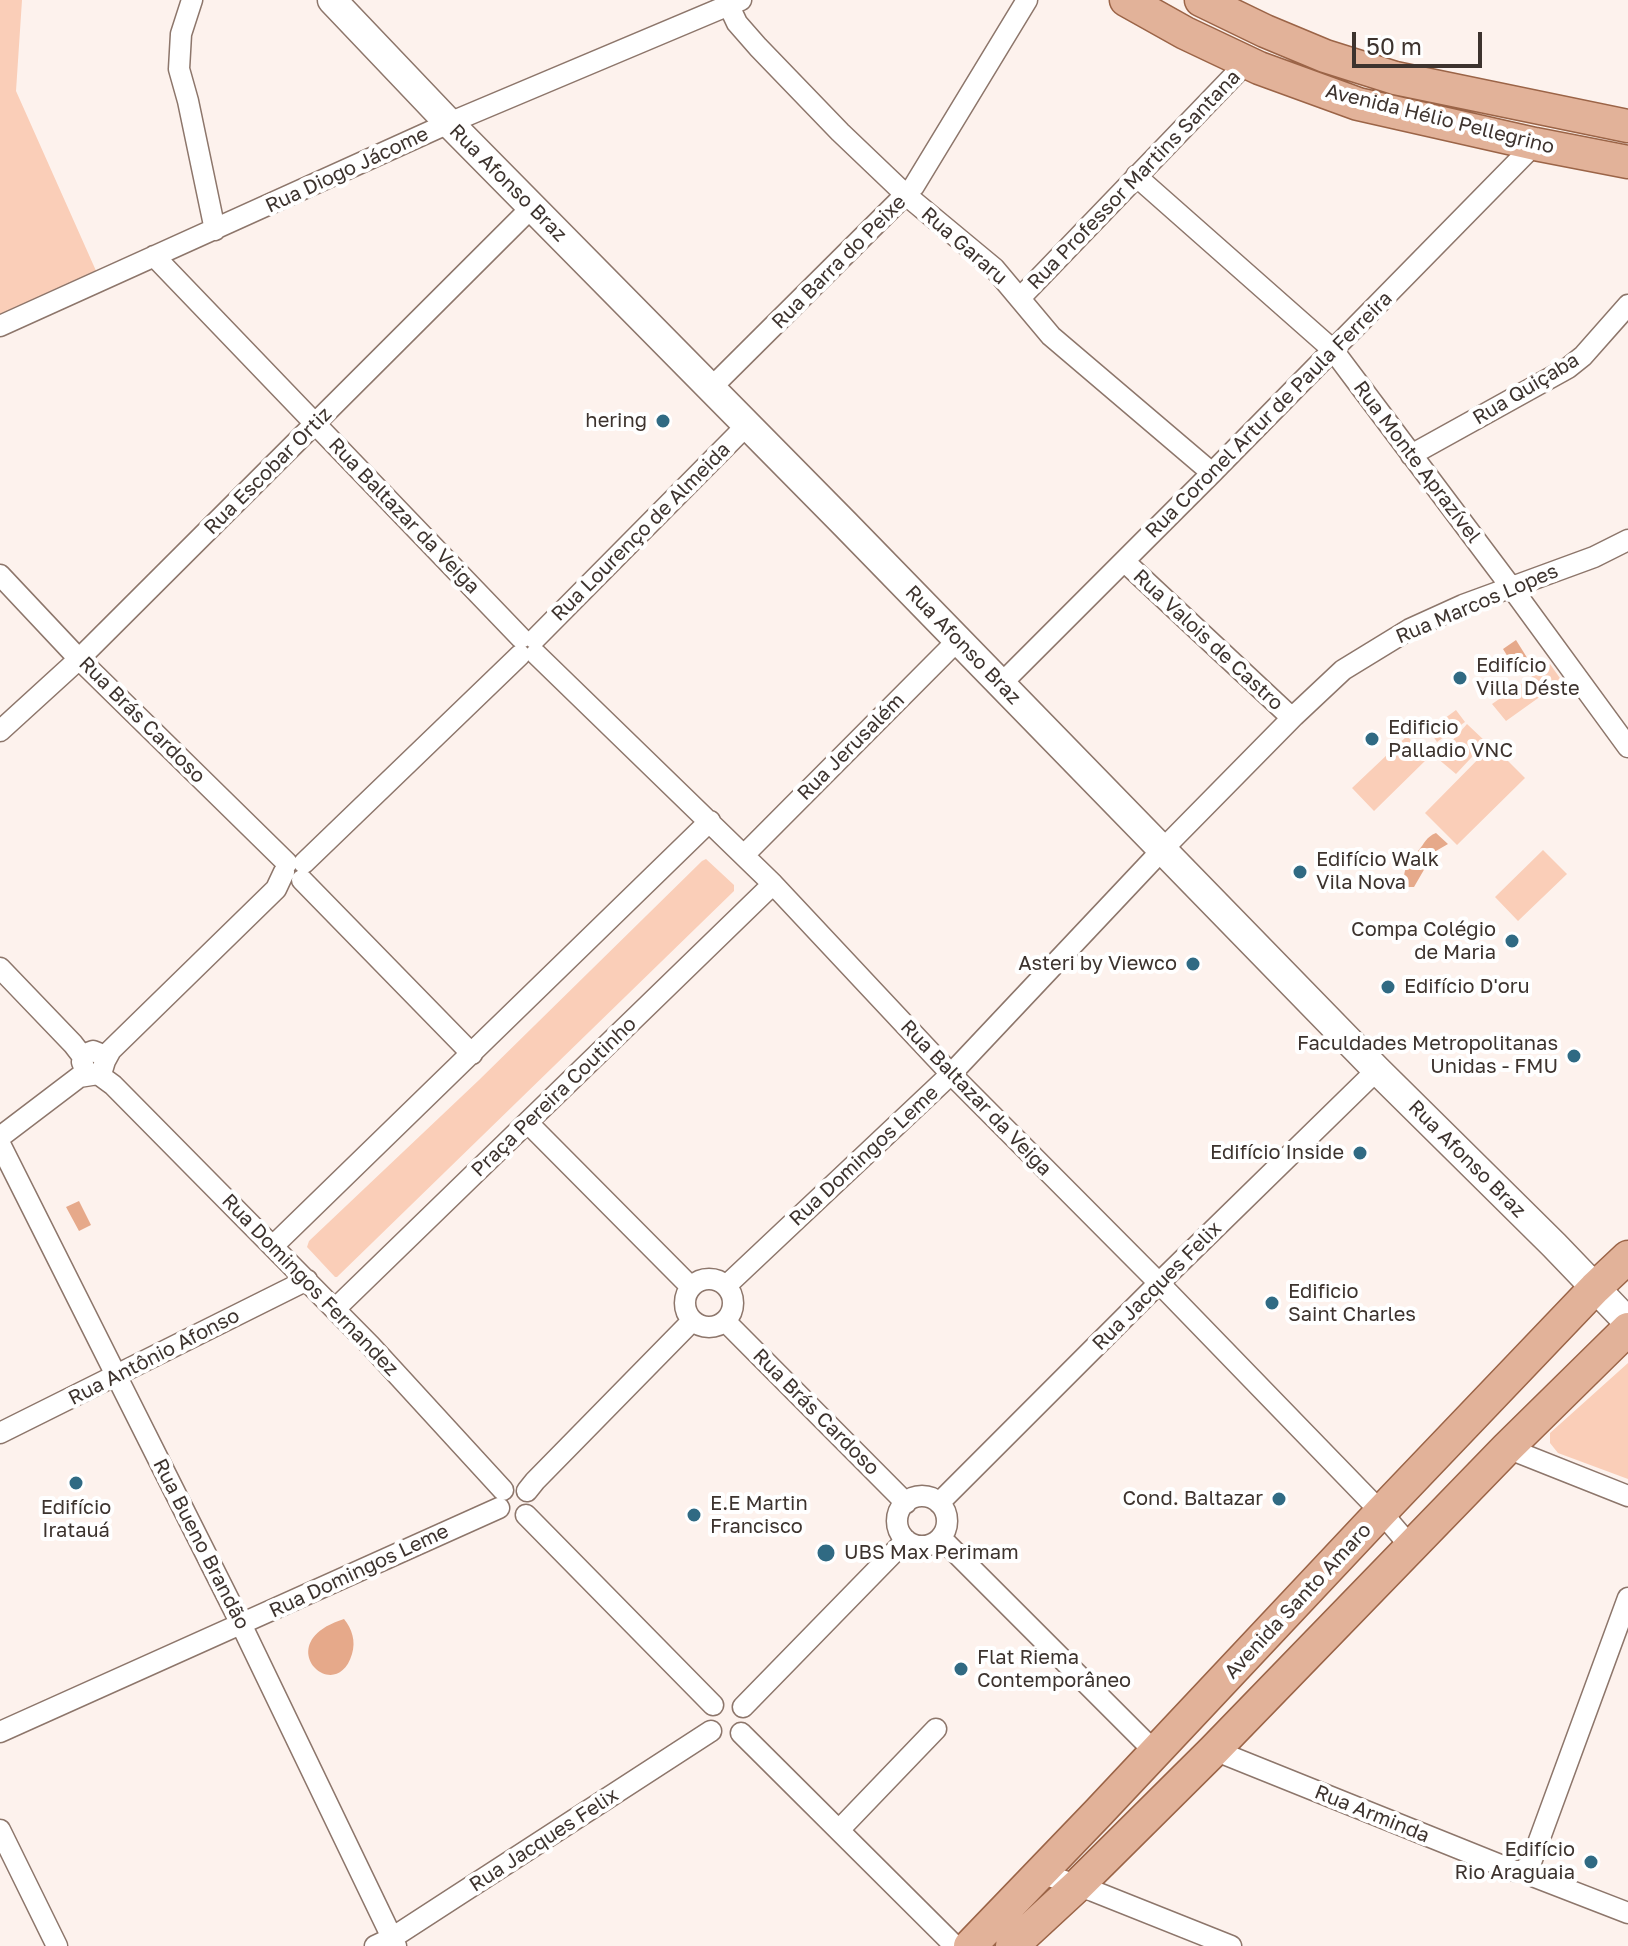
<!DOCTYPE html>
<html>
<head>
<meta charset="utf-8">
<style>
	body { margin:0 }
	#map { position:relative; width:1628px; height:1946px; overflow:hidden; background:#fdf2ed; font-family:"Golos Text",sans-serif }
	canvas { display:block }
	.scale { position:absolute; left:1352px; top:32px; width:130px; height:36px; box-sizing:border-box; border:4px solid #3d332e; border-top:0; padding-left:10px; font-size:24px; line-height:28px; white-space:nowrap; color:#3d332e; -webkit-text-stroke:6px #fff; paint-order:stroke }
</style>
</head>
<body>
<div id="map">
<canvas width="1628" height="1946"></canvas>
<div class="scale">50 m</div>
</div>
<script>
const g = document.querySelector('canvas').getContext('2d');
g.lineJoin = 'round';
function fill(path, color) {
  g.fillStyle = color;
  g.fill(path, 'evenodd');
}
function strokePath(path, color, width, dash) {
  g.strokeStyle = color;
  g.lineWidth = width;
  g.lineCap = dash ? 'butt' : 'round';
  g.setLineDash(dash || []);
  g.stroke(path);
}
function label(font, color, halo, rows, align = 'center') {
  g.font = font + ' "Golos Text",sans-serif';
  g.lineWidth = 8;
  g.setLineDash([]);
  g.textBaseline = 'middle';
  g.strokeStyle = halo;
  g.fillStyle = color;
  for (const [text, x, y, turn = 0] of rows) {
    g.save();
    g.translate(x, y);
    g.rotate((+turn || 0) * Math.PI / 180);
    g.textAlign = isNaN(turn) ? turn : align;
    if (halo) g.strokeText(text, 0, 0);
    g.fillText(text, 0, 0);
    g.restore();
  }
}
const green = new Path2D(`
	M0,0h22l-6,91 81,182 -97,43z
	M1550,664l12,17 -56,40 -14,-17z
	M1456,710l9,12 -28,20 -8,-12z
	M1467,724l19,18 -30,32 -19,-16z
	M1407,736l21,22 -54,53 -22,-23z
	M1492,745l33,33 -68,67 -32,-32z
	M1543,850l24,24 -49,47 -23,-24z
	M706,859l28,26v6l-397,386h-2l-28,-30 2,-6 170,-161 223,-219z
	M1628,1363v116l-70,-26 -8,-10v-10z`);
const forest = new Path2D(`
	M1516,640l15,24 -13,9 -15,-24z
	M1436,833l12,11 -19,11 -4,13 -11,19h-10c-1,-20 3,-21 14,-36 7,-8 8,-14 18,-18z
	M79,1201l12,24 -12,6 -13,-24z
	M344,1619c8,10 12,22 8,35 -16,54 -85,-11 -8,-35z`);
const street = new Path2D(`
	M192,0l-11,34 -2,35 9,32 27,129
	M729,6l8,17 21,24 82,85 66,63 88,73 57,68 161,137
	M1136,176l197,174 178,237 117,160
	M154,256l367,382
	M1020,298l227,-236
	M0,326l449,-203 292,-123
	M711,388l203,-202 113,-186
	M1411,455l157,-87 15,-12 45,-51
	M1125,562l167,156
	M0,575l79,84 208,204
	M535,639l212,-214
	M536,654l237,230 178,190 208,209 222,229 30,35
	M1001,684l211,-211 323,-329
	M0,731l79,-72 453,-452
	M744,855l214,-215
	M304,863l216,-208
	M302,880l170,174
	M0,968l73,76 10,13
	M105,1061l6,-11 165,-161 8,-17
	M98,1074l15,11 257,260 133,145
	M528,1123l163,164
	M0,1137l79,-60 19,-3 4,-3 3,-10 -2,-6 -10,-4 -8,3 -3,8 4,10 6,2
	M0,1144l241,480 155,322
	M273,1246l437,-425
	M685 1303a24 24 0 1 1 48 0a24 24 0 1 1-48 0Z
	M727,1285l224,-211 212,-225 131,-133 49,-46 67,-41 53,-24 131,-48 34,-17
	M335,1309l438,-425
	M726,1322l180,181
	M0,1433l307,-153
	M1507,1448l121,48
	M527,1491l8,-10 157,-160
	M897 1521a25 25 0 1 1 50 0a25 25 0 1 1-50 0Z
	M939,1503l220,-220 218,-213
	M526,1515l187,190
	M941,1538l214,214
	M743,1707l163,-167
	M0,1732l499,-224
	M741,1733l214,213
	M1214,1750l301,121h7l8,-6
	M0,1830l57,116
	M839,1830l97,-101
	M1530,1865l98,-267
	M1530,1865l5,12 93,36
	M1041,1873l52,18 138,55
	M375,1946l17,-8 319,-207`);
const secondary = new Path2D(`
	M332,0l117,123 396,401 532,546 177,175 74,77`);
const primary = new Path2D(`
	M1126,0l59,33 74,35 99,36 177,40 93,18
	M1201,0l64,31 60,25 70,22 233,48
	M970,1946l128,-133 283,-301 214,-224 33,-31
	M1012,1946l65,-60 137,-136 293,-302 121,-119`);
const markers = [
	[663,421,8,"#306a83"],
	[1460,678,8,"#306a83"],
	[1372,739,8,"#306a83"],
	[1300,872,8,"#306a83"],
	[1512,941,8,"#306a83"],
	[1193,964,8,"#306a83"],
	[1388,987,8,"#306a83"],
	[1574,1056,8,"#306a83"],
	[1360,1153,8,"#306a83"],
	[1272,1303,8,"#306a83"],
	[76,1483,8,"#306a83"],
	[1279,1499,8,"#306a83"],
	[694,1515,8,"#306a83"],
	[826,1553,10,"#306a83"],
	[961,1669,8,"#306a83"],
	[1591,1862,8,"#306a83"]
];
const streetNames = [
	["Avenida Hélio Pellegrino",1440,119,14],
	["Rua Diogo Jácome",347,170,-25],
	["Rua Professor Martins Santana",1134,180,-46],
	["Rua Afonso Braz",508,183,45],
	["Rua Gararu",964,246,41],
	["Rua Barra do Peixe",839,262,-45],
	["Rua Quiçaba",1526,389,-31],
	["Rua Coronel Artur de Paula Ferreira",1269,415,-45],
	["Rua Monte Aprazível",1417,462,53],
	["Rua Escobar Ortiz",268,471,-45],
	["Rua Baltazar da Veiga",404,516,46],
	["Rua Lourenço de Almeida",641,532,-45],
	["Rua Marcos Lopes",1477,604,-23],
	["Rua Valois de Castro",1208,640,43],
	["Rua Afonso Braz",963,645,46],
	["Rua Brás Cardoso",142,720,45],
	["Rua Jerusalém",851,747,-45],
	["Praça Pereira Coutinho",554,1097,-44],
	["Rua Baltazar da Veiga",976,1098,46],
	["Rua Domingos Leme",864,1156,-43],
	["Rua Afonso Braz",1467,1159,45],
	["Rua Domingos Fernandez",310,1285,46],
	["Rua Jacques Felix",1157,1286,-45],
	["Rua Antônio Afonso",154,1357,-27],
	["Rua Brás Cardoso",816,1412,45],
	["Rua Bueno Brandão",201,1544,63],
	["Rua Domingos Leme",359,1571,-25],
	["Avenida Santo Amaro",1298,1601,-47],
	["Rua Arminda",1372,1814,22],
	["Rua Jacques Felix",544,1840,-33]
];
const poiNames = [
	["hering",647,421,"right"],
	["Edifício",1476,666],
	["Villa Déste",1476,689],
	["Edificio",1388,728],
	["Palladio VNC",1388,751],
	["Edifício Walk",1316,860],
	["Vila Nova",1316,883],
	["Compa Colégio",1496,930,"right"],
	["de Maria",1496,953,"right"],
	["Asteri by Viewco",1177,964,"right"],
	["Edifício D'oru",1404,987],
	["Faculdades Metropolitanas",1558,1044,"right"],
	["Unidas - FMU",1558,1067,"right"],
	["Edifício Inside",1344,1153,"right"],
	["Edificio",1288,1292],
	["Saint Charles",1288,1315],
	["Cond. Baltazar",1263,1499,"right"],
	["E.E Martin",710,1504],
	["Francisco",710,1527],
	["Edifício",76,1508,"center"],
	["Iratauá",76,1531,"center"],
	["UBS Max Perimam",844,1553],
	["Flat Riema",977,1658],
	["Contemporâneo",977,1681],
	["Edifício",1575,1850,"right"],
	["Rio Araguaia",1575,1873,"right"]
];
fill(green, '#faceb8');
fill(forest, '#e6a98a');
strokePath(street, '#8d766b', 23);
strokePath(secondary, '#8d766b', 31);
strokePath(primary, '#9b6447', 35);
strokePath(street, '#fff', 20);
strokePath(secondary, '#fff', 28);
strokePath(primary, '#e2b299', 32);
for (const [x, y, r, color] of markers) {
  const dot = new Path2D();
  dot.arc(x, y, r, 0, 2 * Math.PI);
  g.fillStyle = color;
  g.fill(dot);
  strokePath(dot, '#fff', 3);
}
label('20px', '#3d332e', '#fff', streetNames);
label('20px', '#3d332e', '#fff', poiNames, 'left');
</script>
</body>
</html>
